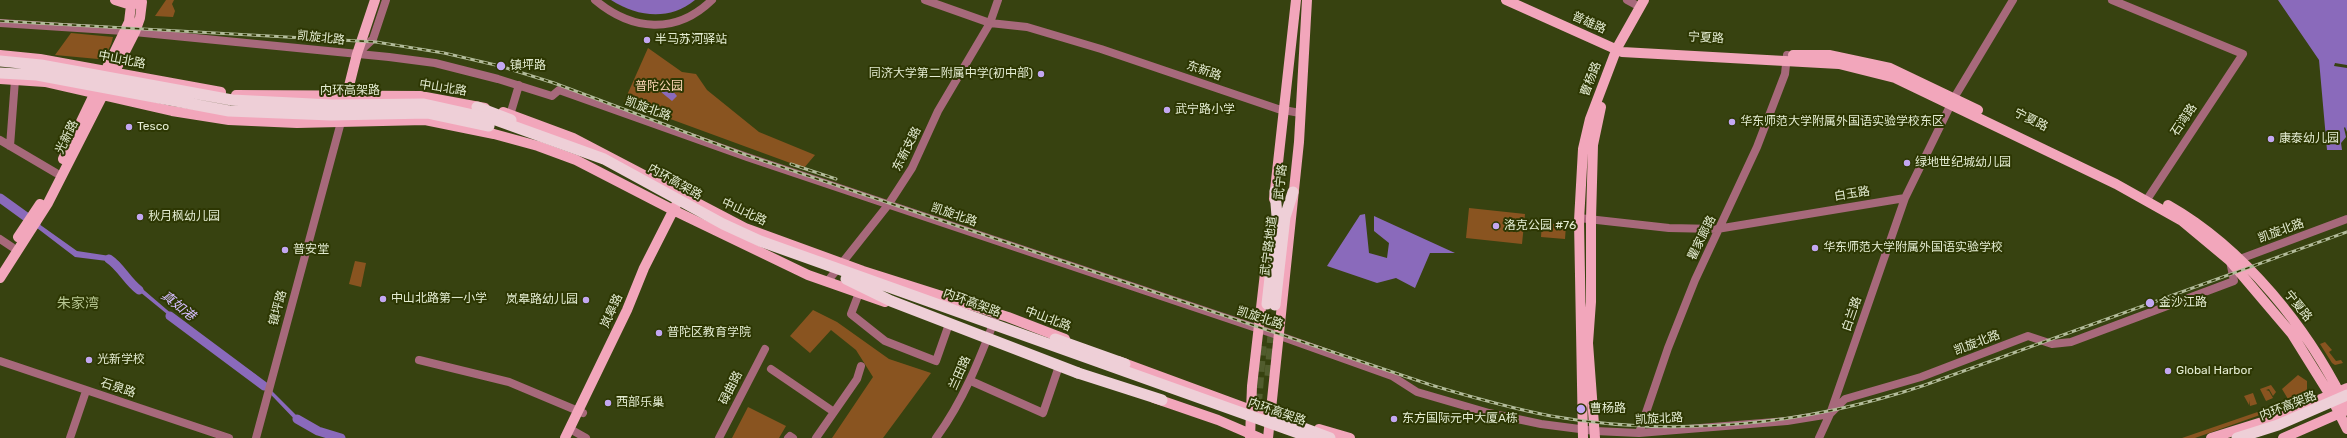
<!DOCTYPE html>
<html>
<head>
<meta charset="utf-8">
<style>
	body { margin:0 }
	canvas { display:block; background:#374210 }
</style>
</head>
<body>
<canvas width="2347" height="438"></canvas>
<script>
const g = document.querySelector('canvas').getContext('2d');
g.lineJoin = 'round';
function fill(path, color) {
  g.fillStyle = color;
  g.fill(path, 'evenodd');
}
function strokePath(path, color, width, dash) {
  g.strokeStyle = color;
  g.lineWidth = width;
  g.lineCap = dash ? 'butt' : 'round';
  g.setLineDash(dash || []);
  g.stroke(path);
}
function label(font, color, halo, rows, align = 'center') {
  g.font = font + ' Rubik,"Noto Sans SC",sans-serif';
  g.lineWidth = 4;
  g.setLineDash([]);
  g.textBaseline = 'middle';
  g.strokeStyle = halo;
  g.fillStyle = color;
  for (const [text, x, y, turn = 0] of rows) {
    g.save();
    g.translate(x, y);
    g.rotate((+turn || 0) * Math.PI / 180);
    g.textAlign = isNaN(turn) ? turn : align;
    if (halo) g.strokeText(text, 0, 0);
    g.fillText(text, 0, 0);
    g.restore();
  }
}
const green = new Path2D(`
	M166,0h8l-2,4 3,7 -2,6 -18,-1z
	M71,33l42,4c-2,10 -6,17 -15,22l-43,-4z
	M648,48l34,24 14,2 11,16 52,42 56,23 -11,13 -180,-66z
	M1469,208l56,6 -3,30 -56,-6z
	M1542,223l24,2 -1,14 -24,-2z
	M355,261l11,2 -5,24 -12,-3z
	M813,310l24,12 52,37 42,14 -48,65h-51l41,-61 -17,-27 -25,-20 -21,23 -20,-17z
	M2325,342l7,8 -3,2 7,9 5,-1 2,3 -8,2 -3,-2 -12,-19z
	M2298,375l9,6v8l-5,6 -14,4 -6,-10z
	M2271,385l5,7 -3,4 -4,-7 -3,1 3,1 4,7 -7,3 -6,-12z
	M2253,393l4,11 -7,2 -1,-6v5l-5,-9z
	M2307,395l1,3 -113,40h-13z
	M748,407l38,19 -7,12h-47z`);
const water = new Path2D(`
	M611,0h84c-26,21 -57,17 -84,0z
	M2278,0h69v65l-12,-2 -1,3 13,2v64l-2,-5 -1,1 2,9 -5,6 1,7h-15l-8,-90z
	M662,85l7,2 8,9 -5,5 -11,-9 -2,-6z
	M1365,214l4,39 18,5 2,-15 -15,-12v-15l81,37h-25l-15,35 -19,-10 -19,5 -50,-17 33,-51z
	M39,224l38,27 33,5 9,6 12,17 49,42 76,54 49,49 36,14 -24,-6 -18,-8 -44,-46 -77,-55 -49,-40 -11,-16 -11,-6 -32,-4 -38,-29z`);
const river = new Path2D(`
	M0,198l36,26
	M109,259c12,8 18,22 30,31
	M170,316l94,70
	M297,419l21,12 23,7`);
const highwayTunnel = new Path2D(`
	M1270,376l5,-71
	M1255,421l6,-75`);
const minor = new Path2D(`
	M595,0c37,31 81,35 117,0
	M925,0l65,23 37,4 74,22 177,60 22,4
	M1627,0l13,7
	M2112,0l131,54 -97,147
	M0,23l124,8 265,26 46,6 63,16 54,17 7,-6 188,67 533,179 112,40 25,16 72,21 52,11 54,7 44,2 148,-12 43,-7 15,-15 76,-22 107,-41 24,8 19,-2 163,-61 -4,-20 10,-2 107,-40
	M357,54l16,-15 13,-39
	M510,115l9,-30
	M0,140l56,33
	M10,146l5,-66
	M1579,218l90,10 48,1 188,-31 49,-100 59,-98
	M0,239l12,8
	M827,282l61,-77 24,-37 26,-57 52,-88 8,-23
	M859,293l-8,21 34,27 51,20 13,-37
	M419,360l90,22 74,31
	M0,361l229,77
	M771,369l63,43
	M971,381l72,32 15,-44
	M570,429l16,9
	M1639,433l29,-85 27,-68 62,-133 28,-73 2,-19
	M70,438l16,-47
	M256,438l85,-316
	M719,438l46,-89
	M788,438l2,-2 3,2
	M816,438l41,-59 4,-13
	M936,438c28,-38 44,-80 61,-124
	M1819,438l11,-24 75,-216`);
const major = new Path2D(`
	M1506,0l116,52
	M1622,52l217,12 56,14 221,106 66,37 48,40 62,73 38,61 17,34
	M0,55l40,4 181,33
	M1793,55h36l61,13 88,42
	M0,79l45,3 127,29 57,9 68,3 128,-3 69,14 44,12 38,14 97,50 135,65 77,27
	M236,95l184,1 65,12
	M345,102l12,-48 18,-54
	M503,112l70,26 172,90 118,43 145,46 57,22
	M63,159l66,-137 2,-17
	M1274,199l22,-199
	M2168,205c76,43 141,124 179,203
	M18,237l22,-33
	M0,278l48,-75 87,-171 5,-14 2,-16 -11,3 -16,-5
	M1118,361l133,49 28,8
	M1154,398l64,22 42,18
	M1319,429l31,9
	M565,438l62,-128 17,-42 32,-63
	M1250,438l2,-52 13,-113
	M1268,438l31,-296 8,-142
	M1583,438l-4,-217 4,-72 7,-30 27,-71 27,-48
	M1595,438l-7,-95 3,-41v-83l2,-74 8,-38
	M2211,438l64,-20 72,-30
	M2283,438l62,-27`);
const highway = new Path2D(`
	M477,107l34,13
	M1267,304l10,-88 -2,-25
	M1275,305l10,-88 8,-25
	M1055,339l70,25
	M1078,373l84,27
	M1271,416l59,22`);
const rail = new Path2D(`
	M0,21l376,21 68,11 56,13 54,17 192,72 685,230c40,12 79,23 120,31 124,22 256,9 374,-31l422,-153
	M791,164l45,15`);
const highwayBridge = new Path2D(`
	M0,61l41,4 191,35 100,5 92,-1 72,16 108,39 119,65 37,17 552,197
	M0,73l37,2 192,36 102,4 97,-2 61,13
	M846,279l45,22 187,72
	M2237,438l41,-13 69,-30`);
const markers = [
	[647,40,4,"#c3a7f2"],
	[501,66,5,"#c3a7f2"],
	[1041,74,4,"#c3a7f2"],
	[1167,110,4,"#c3a7f2"],
	[1732,122,4,"#c3a7f2"],
	[129,127,4,"#c3a7f2"],
	[2271,139,4,"#c3a7f2"],
	[1907,163,4,"#c3a7f2"],
	[140,217,4,"#c3a7f2"],
	[1496,226,4,"#c3a7f2"],
	[1815,248,4,"#c3a7f2"],
	[285,250,4,"#c3a7f2"],
	[383,299,4,"#c3a7f2"],
	[586,300,4,"#c3a7f2"],
	[2150,303,5,"#c3a7f2"],
	[659,333,4,"#c3a7f2"],
	[89,360,4,"#c3a7f2"],
	[2168,371,4,"#c3a7f2"],
	[608,403,4,"#c3a7f2"],
	[1581,409,5,"#c3a7f2"],
	[1394,419,4,"#c3a7f2"]
];
const streetNames = [
	["普雄路",1589,23,24],
	["凯旋北路",321,38,6],
	["宁夏路",1706,38,3],
	["中山北路",122,60,11],
	["东新路",1204,71,19],
	["曹杨路",1591,79,-69],
	["中山北路",443,88,9],
	["内环高架路",350,91],
	["凯旋北路",648,109,20],
	["宁夏路",2031,120,26],
	["石湾路",2184,120,-56],
	["光新路",67,137,-64],
	["东新支路",907,149,-63],
	["内环高架路",675,182,29],
	["武宁路",1281,182,-84],
	["白玉路",1852,194,-9],
	["中山北路",744,212,25],
	["凯旋北路",954,215,19],
	["凯旋北路",2281,231,-20],
	["瞿家廊路",1702,238,-64],
	["武宁路地道",1269,246,-83],
	["内环高架路",972,303,20],
	["宁夏路",2298,306,51],
	["镇坪路",278,308,-75],
	["岚皋路",612,311,-66],
	["白兰路",1852,314,-71],
	["凯旋北路",1260,318,18],
	["中山北路",1048,319,21],
	["凯旋北路",1977,343,-21],
	["兰田路",960,373,-66],
	["石泉路",118,388,18],
	["碌曲路",731,388,-63],
	["内环高架路",2288,406,-21],
	["内环高架路",1277,412,19],
	["凯旋北路",1659,419,-3]
];
const poiNames = [
	["半马苏河驿站",655,40],
	["镇坪路",510,66],
	["同济大学第二附属中学(初中部)",1033,74,"right"],
	["武宁路小学",1175,110],
	["华东师范大学附属外国语实验学校东区",1740,122],
	["Tesco",137,127],
	["康泰幼儿园",2279,139],
	["绿地世纪城幼儿园",1915,163],
	["秋月枫幼儿园",148,217],
	["洛克公园 #76",1504,226],
	["华东师范大学附属外国语实验学校",1823,248],
	["普安堂",293,250],
	["中山北路第一小学",391,299],
	["岚皋路幼儿园",578,300,"right"],
	["金沙江路",2159,303],
	["普陀区教育学院",667,333],
	["光新学校",97,360],
	["Global Harbor",2176,371],
	["西部乐巢",616,403],
	["曹杨路",1590,409],
	["东方国际元中大厦A栋",1402,419]
];
const parkNames = [
	["普陀公园",659,87]
];
const waterNames = [
	["真如港",178,306,38]
];
const quarterNames = [
	["朱家湾",78,304]
];
fill(green, '#895420');
fill(water, '#8a6abb');
strokePath(river, '#8a6abb', 9);
strokePath(highwayTunnel, '#515c2d', 11, [11, 5.5]);
strokePath(minor, '#a7697b', 8);
strokePath(major, '#f2a6bb', 10);
strokePath(highway, '#eecfd7', 11);
strokePath(rail, '#b2bb9a', 3);
strokePath(rail, '#2d3703', 1.5, [4.5]);
strokePath(highwayBridge, '#eecfd7', 11);
for (const [x, y, r, color] of markers) {
  const dot = new Path2D();
  dot.arc(x, y, r, 0, 2 * Math.PI);
  g.fillStyle = color;
  g.fill(dot);
  strokePath(dot, '#2d3703', 1.5);
}
label('12px', '#e4ecd2', '#2d3703', streetNames);
label('12px', '#e4ecd2', '#2d3703', poiNames, 'left');
label('12px', '#fed7b7', '#2d3703', parkNames);
label('italic 13px', '#d6beff', '#2d3703', waterNames);
label('14px', '#b7c692', '#2d3703', quarterNames);
</script>
</body>
</html>
